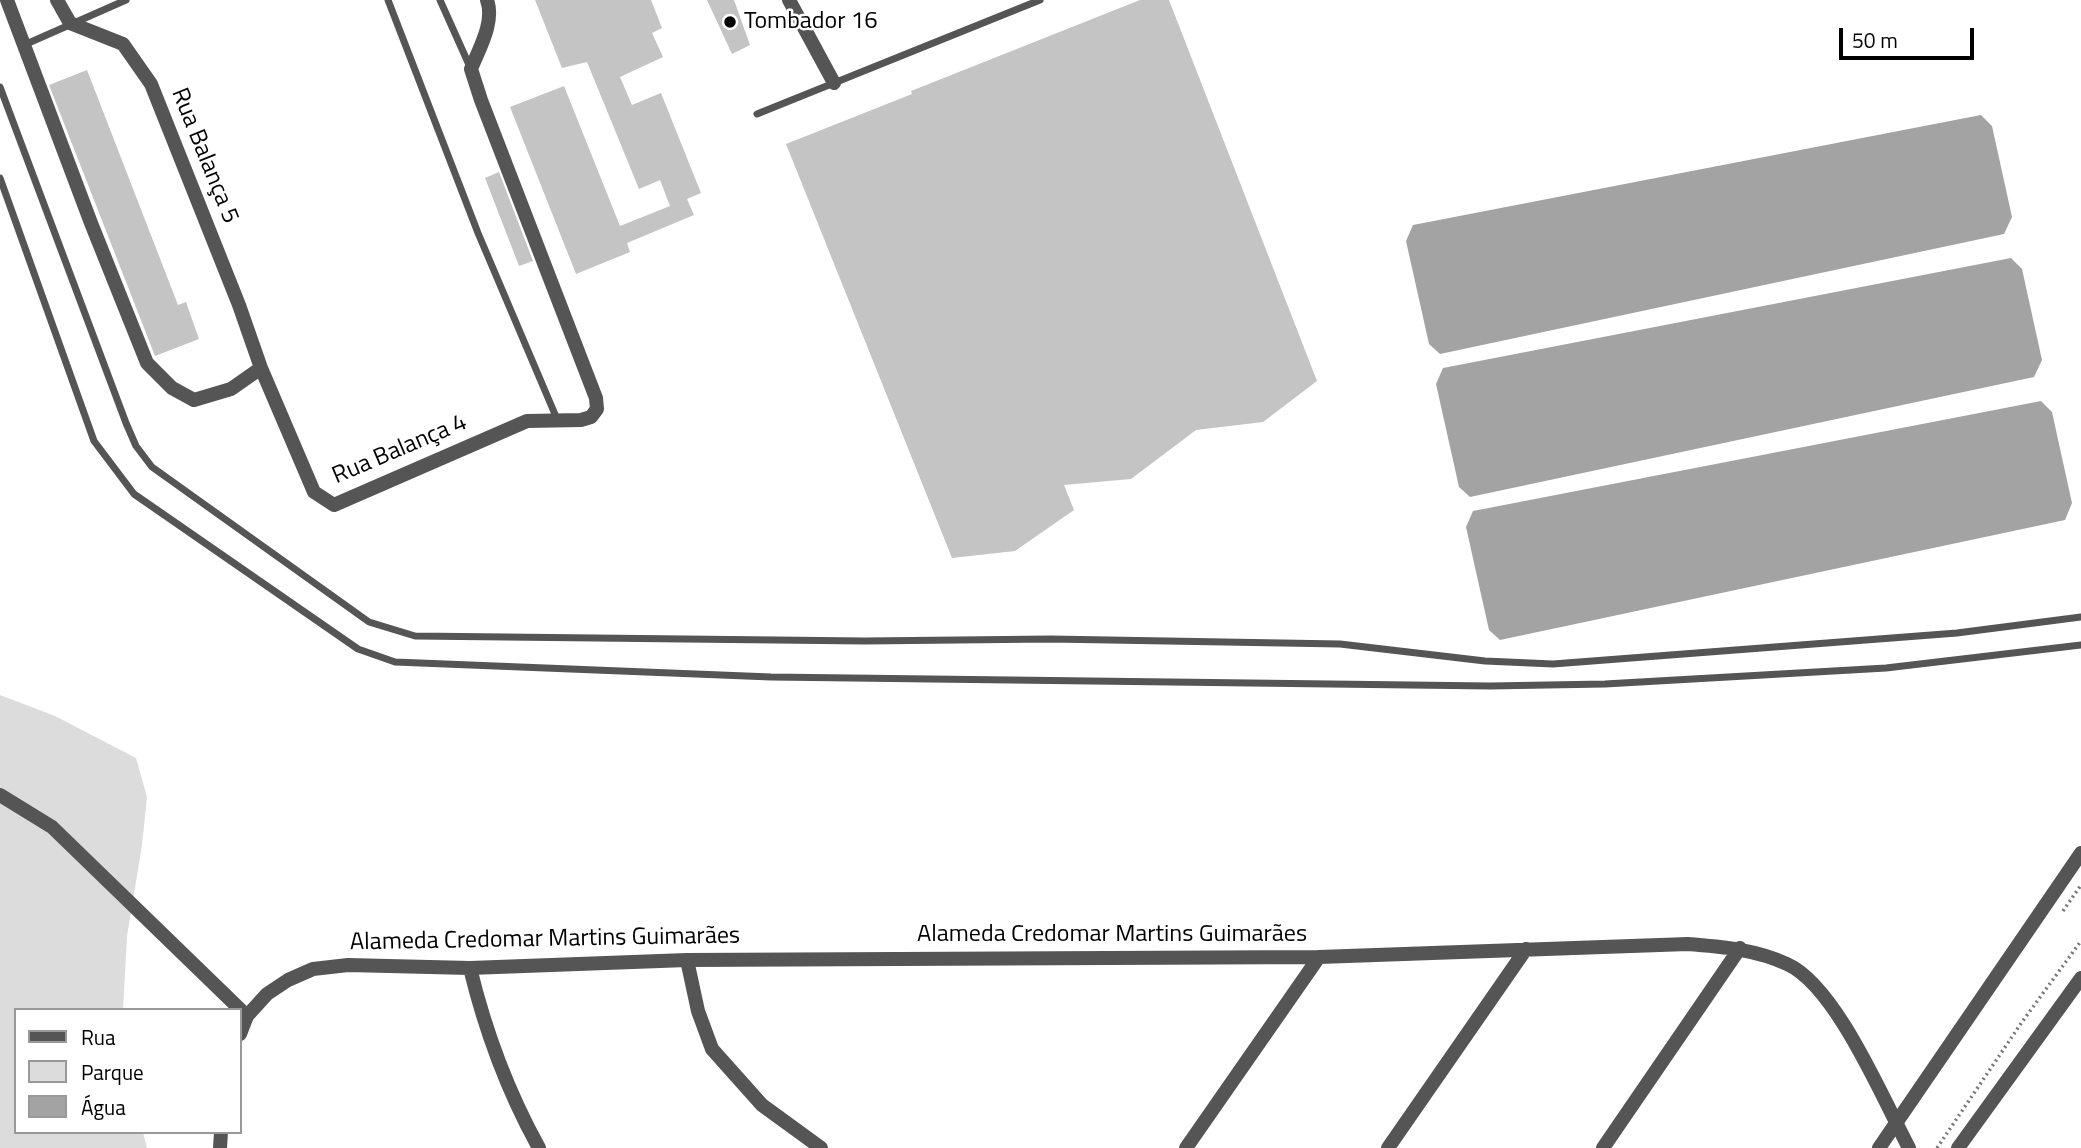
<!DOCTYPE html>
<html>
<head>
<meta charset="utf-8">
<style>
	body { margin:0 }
	#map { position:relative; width:2081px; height:1148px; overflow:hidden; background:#fff; font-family:"Titillium Web",sans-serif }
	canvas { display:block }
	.legend { position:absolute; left:14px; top:1008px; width:228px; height:126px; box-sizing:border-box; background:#fff; border:2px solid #999; margin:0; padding:9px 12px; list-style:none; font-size:21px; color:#000 }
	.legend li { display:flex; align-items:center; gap:14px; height:35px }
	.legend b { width:35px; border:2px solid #999 }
	.scale { position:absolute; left:1839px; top:28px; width:135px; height:32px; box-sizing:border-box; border:4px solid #000; border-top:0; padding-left:9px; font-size:21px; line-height:24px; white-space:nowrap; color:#000; -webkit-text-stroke:5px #fff; paint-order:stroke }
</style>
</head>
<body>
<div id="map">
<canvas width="2081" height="1148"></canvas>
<ul class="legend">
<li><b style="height:9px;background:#555"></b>Rua</li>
<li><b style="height:19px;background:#dcdcdc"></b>Parque</li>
<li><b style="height:19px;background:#a3a3a3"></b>Água</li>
</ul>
<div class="scale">50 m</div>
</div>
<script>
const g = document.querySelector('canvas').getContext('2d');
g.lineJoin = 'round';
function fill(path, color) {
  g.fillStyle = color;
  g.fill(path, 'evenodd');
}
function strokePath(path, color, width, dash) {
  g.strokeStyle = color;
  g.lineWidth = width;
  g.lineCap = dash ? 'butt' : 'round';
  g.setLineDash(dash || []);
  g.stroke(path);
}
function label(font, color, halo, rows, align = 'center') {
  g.font = font + ' "Titillium Web",sans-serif';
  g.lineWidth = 5;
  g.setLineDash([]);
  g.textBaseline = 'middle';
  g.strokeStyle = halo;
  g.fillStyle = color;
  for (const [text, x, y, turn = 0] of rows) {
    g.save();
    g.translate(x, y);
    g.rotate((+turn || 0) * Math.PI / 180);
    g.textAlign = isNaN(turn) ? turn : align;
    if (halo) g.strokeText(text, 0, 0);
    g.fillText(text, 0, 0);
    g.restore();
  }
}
const green = new Path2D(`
	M0,695l55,21 81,42 11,39 -5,48 -15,91 -4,74h-107v122h127l4,16h-147z`);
const water = new Path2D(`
	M1981,115l11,11 20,91 -8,17 -564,120 -11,-10 -23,-103 7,-16z
	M2011,258l11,11 20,91 -8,17 -564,120 -11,-10 -23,-103 7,-16z
	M2041,401l11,11 20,91 -7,17 -565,120 -11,-10 -23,-103 7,-16z`);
const building = new Path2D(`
	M535,0h116l11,28 -10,5 11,24 -43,20 12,28 29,-12 40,100 -14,6 7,16 -67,28 3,9 -54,22 -66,-167 54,-21 56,140 50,-20 -10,-26 -21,9 -52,-127 -25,6z
	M707,0h27l16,45 -18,9z
	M1140,0h29l148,381 -54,41 -67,8 -65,49 -67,6 10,25 -59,41 -63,7 -166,-414 126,-50 -1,-3z
	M87,70l91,235 8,-3 13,37 -44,17 -106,-271z
	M499,172l34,89 -14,5 -34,-88z`);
const path = new Path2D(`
	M2063,911l18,-26
	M1937,1148l85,-126 59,-81`);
const service = new Path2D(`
	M388,0l90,233 79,186
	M440,0l30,67
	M24,45l102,-45
	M0,87l126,336 10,23 16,21 217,155 46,14 450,5 186,-2 289,5 145,17 68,3 404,-31 124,-16
	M757,114l283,-114
	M0,178l94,263 40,53 224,155 37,13 376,15 719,9 115,-2 281,-16 195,-23`);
const minor = new Path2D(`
	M7,0l84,223 56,140 25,25 22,12 37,-11 30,-21 53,124 20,13 193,-84 54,-1 10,-3 6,-8 -1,-11 -115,-298 -10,-31c8,-20 24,-47 16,-69
	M57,0l13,23 53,21 28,40 88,221 22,63
	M789,0l45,83
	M0,795l52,32 195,189
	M687,960l11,51 14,38 50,56 59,43
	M470,968c15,62 38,124 69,180
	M240,1034l7,-18 20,-22 21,-14 25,-11 35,-4 122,3 217,-8 632,-3 369,-13c34,3 67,5 99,20 49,22 96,135 122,184
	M220,1148l1,-16
	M1186,1148l133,-191
	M1388,1148l138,-199
	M1603,1148l137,-200`);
const tertiary = new Path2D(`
	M1879,1148l202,-295
	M1958,1148l123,-170`);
const markers = [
	[730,22,7,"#000"]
];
const poiNames = [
	["Tombador 16",744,22]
];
const streetNames = [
	["Rua Balança 5",204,156,68],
	["Rua Balança 4",400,450,-23],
	["Alameda Credomar Martins Guimarães",1112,935],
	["Alameda Credomar Martins Guimarães",545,940,-1]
];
fill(green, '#dcdcdc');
fill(water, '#a3a3a3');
fill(building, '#c4c4c4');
strokePath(path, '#777', 3.5, [2, 3.5]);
strokePath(service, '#555', 7);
strokePath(minor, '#555', 14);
strokePath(tertiary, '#555', 14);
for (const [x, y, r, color] of markers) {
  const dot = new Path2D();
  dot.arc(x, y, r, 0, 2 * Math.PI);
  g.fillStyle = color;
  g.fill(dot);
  strokePath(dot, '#fff', 2.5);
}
label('24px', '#000', '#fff', poiNames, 'left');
label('24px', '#000', '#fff', streetNames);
</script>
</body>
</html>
